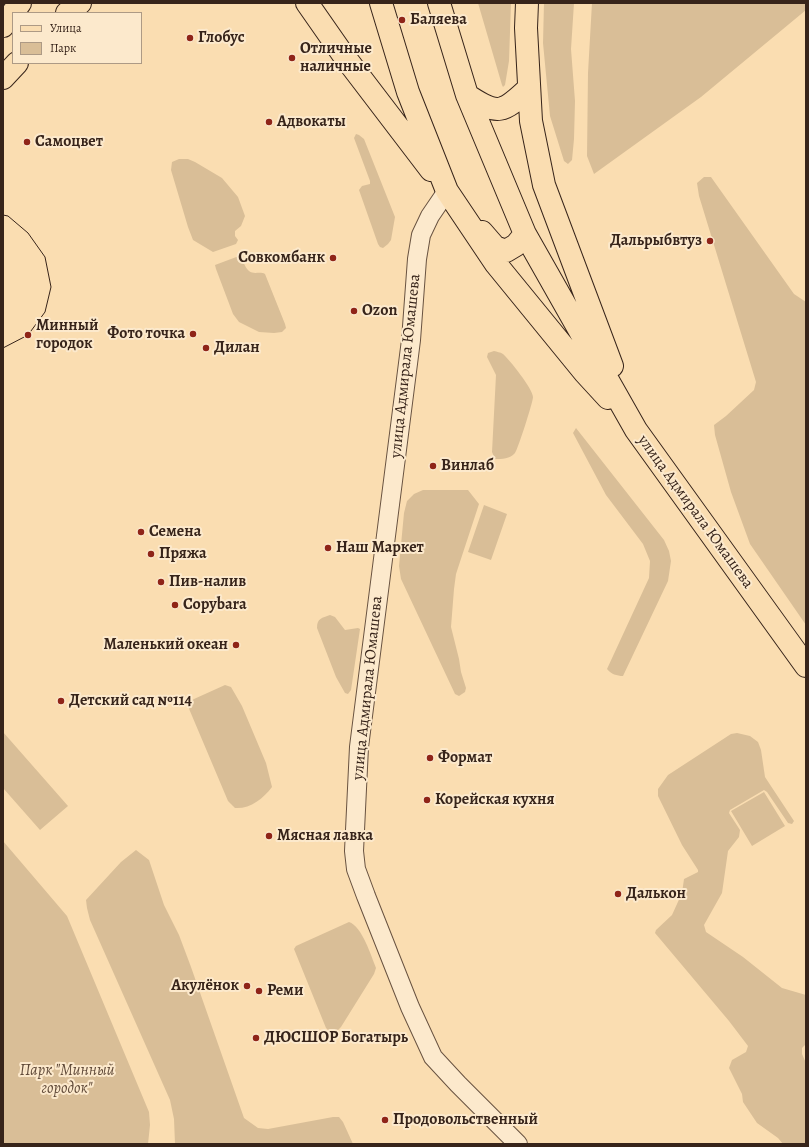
<!DOCTYPE html>
<html>
<head>
<meta charset="utf-8">
<style>
	body { margin:0 }
	#map { position:relative; width:809px; height:1147px; overflow:hidden; background:#faddb1; font-family:Alegreya,serif }
	canvas { display:block }
	.frame { position:absolute; inset:0; border:4px solid #37241a; pointer-events:none }
	.legend { position:absolute; left:12px; top:12px; width:130px; height:52px; box-sizing:border-box; background:#fce9cc; border:1px solid #ad9a85; margin:0; padding:5px 7px; list-style:none; font-size:12px; color:#37241a }
	.legend li { display:flex; align-items:center; gap:8px; height:20px }
	.legend b { width:20px; border:1px solid #ad9a85 }
</style>
</head>
<body>
<div id="map">
<canvas width="809" height="1147"></canvas>
<div class="frame"></div>
<ul class="legend">
<li><b style="height:5px;background:#faddb1"></b>Улица</li>
<li><b style="height:11px;background:#d9be97"></b>Парк</li>
</ul>
</div>
<script>
const g = document.querySelector('canvas').getContext('2d');
g.lineJoin = 'round';
function fill(path, color) {
  g.fillStyle = color;
  g.fill(path, 'evenodd');
}
function strokePath(path, color, width, dash) {
  g.strokeStyle = color;
  g.lineWidth = width;
  g.lineCap = dash ? 'butt' : 'round';
  g.setLineDash(dash || []);
  g.stroke(path);
}
function label(font, color, halo, rows, align = 'center') {
  g.font = font + ' Alegreya,serif';
  g.lineWidth = 4;
  g.setLineDash([]);
  g.textBaseline = 'middle';
  g.strokeStyle = halo;
  g.fillStyle = color;
  for (const [text, x, y, turn = 0] of rows) {
    g.save();
    g.translate(x, y);
    g.rotate((+turn || 0) * Math.PI / 180);
    g.textAlign = isNaN(turn) ? turn : align;
    if (halo) g.strokeText(text, 0, 0);
    g.fillText(text, 0, 0);
    g.restore();
  }
}
const green = new Path2D(`
	M478,3h33l-2,58 -4,24 -2,2 -1,-2z
	M544,3h30l-3,46 4,52 -1,38 -2,21 -4,4 -4,-3 -14,-45 -7,-73z
	M592,3h214v7l-105,87 -107,77 -7,-18 1,-83z
	M356,134l3,1 5,4 31,78 -4,23 -3,4 -5,4 -3,-1 -2,-3 -19,-54 3,-4 8,-2v-3l-16,-43z
	M179,159h9l7,3 27,16 16,19 7,19 -4,10 -6,5v5l3,4 -2,4 -23,8 -20,-12 -5,-13 -17,-57 1,-8z
	M704,177h7l83,117 12,8v323l-56,-81 -19,-52 -16,-57 -1,-10 12,-9 28,-26 2,-8 -57,-186 -2,-13z
	M239,256c5,4 5,11 10,15 5,4 11,0 16,3l20,50 1,4 -4,4 -8,1 -15,-1 -20,-10 -6,-8 -17,-45 -1,-4z
	M494,351c3,1 6,1 9,3 6,5 30,35 30,43 0,5 -15,52 -18,56 -5,6 -13,6 -20,6l-3,-7 4,-77 -9,-18 1,-4z
	M576,428l88,112 5,11 2,10 -3,20 -45,95c-6,0 -12,-2 -16,-7l42,-91 1,-17 -7,-17 -37,-49 -33,-62z
	M423,490h45l11,14 -23,70 -2,15 -3,38 8,32 2,13 5,16 -1,4 -6,4 -4,-2 -54,-115 -2,-13 5,-53 3,-12 7,-7z
	M484,505l23,9 -16,46 -23,-8z
	M330,615l5,2 10,13 13,-2 2,1 -9,61 -3,4 -3,-1 -9,-16 -19,-49c0,-10 5,-10 13,-13z
	M225,685l6,2 11,19 24,57 6,24c-9,12 -22,22 -37,21l-7,-7 -41,-97 7,-5z
	M3,732l65,74 -28,24 -37,-42z
	M737,733l13,3 8,6 3,8 4,27 29,44 -2,3 -4,-1 -21,-31 -3,-2 -34,20 -1,3 11,17 -1,7 -11,14 -6,42 -18,32 2,7 37,25 39,31 24,7v49l-4,4v6l4,9v81h-23l-5,-6 -21,-15 -14,-21 -1,-8 -13,-26 3,-8 14,-8 2,-6 -19,-25 -74,-88 1,-3 16,-15 10,-22 2,-14 14,-7v-2l-16,-25 -24,-49v-7l10,-14 63,-41z
	M764,792l21,34 -33,20 -21,-35z
	M3,841l64,75 82,196 1,13 -2,19h-145z
	M136,850l13,10 15,45 15,30 12,32 53,151 14,10 10,1 65,-12h6l4,5 10,22h-178l-1,-25 -4,-19 -80,-180 -3,-12 -1,-8 35,-38z
	M349,922c13,4 22,34 27,46l-2,6 -33,53 -5,5 -5,1 -5,-5 -32,-79 2,-3z`);
const street = new Path2D(`
	M447,191l-17,25 -9,19 -4,24 -6,81 -52,407 -5,104 2,18 10,27 44,111 23,50 25,27 60,60`);
const primary = new Path2D(`
	M307,3l37,53 87,114
	M381,3l27,89 39,99 49,73 89,109 23,25
	M439,3l28,92 58,139 111,196 170,236
	M527,3l-1,25 5,93 13,64 68,181
	M67,13l13,-10
	M3,26l17,-23
	M3,78l14,-15
	M467,95c31,21 36,18 62,-7
	M482,232l13,15 11,4 10,-6 9,-11`);
const tram = new Path2D(`
	M3,215l5,1 20,17 17,24 6,30 -6,25 -17,23 -25,13`);
const markers = [
	[402,20,4,"#8f2418"],
	[190,38,4,"#8f2418"],
	[292,58,4,"#8f2418"],
	[269,122,4,"#8f2418"],
	[27,142,4,"#8f2418"],
	[710,241,4,"#8f2418"],
	[333,258,4,"#8f2418"],
	[354,311,4,"#8f2418"],
	[193,334,4,"#8f2418"],
	[28,335,4,"#8f2418"],
	[206,348,4,"#8f2418"],
	[433,466,4,"#8f2418"],
	[141,532,4,"#8f2418"],
	[328,548,4,"#8f2418"],
	[151,554,4,"#8f2418"],
	[161,582,4,"#8f2418"],
	[175,605,4,"#8f2418"],
	[236,645,4,"#8f2418"],
	[61,701,4,"#8f2418"],
	[430,758,4,"#8f2418"],
	[427,800,4,"#8f2418"],
	[269,836,4,"#8f2418"],
	[618,894,4,"#8f2418"],
	[247,986,4,"#8f2418"],
	[259,991,4,"#8f2418"],
	[256,1038,4,"#8f2418"],
	[385,1120,4,"#8f2418"]
];
const poiNames = [
	["Баляева",410,20],
	["Глобус",198,38],
	["Отличные",300,49],
	["наличные",300,67],
	["Адвокаты",277,122],
	["Самоцвет",35,142],
	["Дальрыбвтуз",702,241,"right"],
	["Совкомбанк",325,258,"right"],
	["Ozon",362,311],
	["Минный",36,326],
	["городок",36,344],
	["Фото точка",185,334,"right"],
	["Дилан",214,348],
	["Винлаб",441,466],
	["Семена",149,532],
	["Наш Маркет",336,548],
	["Пряжа",159,554],
	["Пив-налив",169,582],
	["Copybara",183,605],
	["Маленький океан",228,645,"right"],
	["Детский сад №114",69,701],
	["Формат",438,758],
	["Корейская кухня",435,800],
	["Мясная лавка",277,836],
	["Далькон",626,894],
	["Акулёнок",239,986,"right"],
	["Реми",267,991],
	["ДЮСШОР Богатырь",264,1038],
	["Продовольственный",393,1120]
];
const streetNames = [
	["улица Адмирала Юмашева",406,366,-84],
	["улица Адмирала Юмашева",695,512,54],
	["улица Адмирала Юмашева",368,688,-84]
];
const parkNames = [
	["Парк \"Минный",67,1071],
	["городок\"",67,1089]
];
fill(green, '#d9be97');
strokePath(street, '#685240', 20);
strokePath(primary, '#37241a', 24);
strokePath(street, '#fce9cc', 18);
strokePath(primary, '#faddb1', 22);
strokePath(tram, '#37241a', 1);
for (const [x, y, r, color] of markers) {
  const dot = new Path2D();
  dot.arc(x, y, r, 0, 2 * Math.PI);
  g.fillStyle = color;
  g.fill(dot);
  strokePath(dot, '#fce9cc', 1.5);
}
label('bold 16px', '#37241a', '#fce9cc', poiNames, 'left');
label('16px', '#37241a', '#fce9cc', streetNames);
label('italic 16px', '#604a39', '#fce9cc', parkNames);
</script>
</body>
</html>
